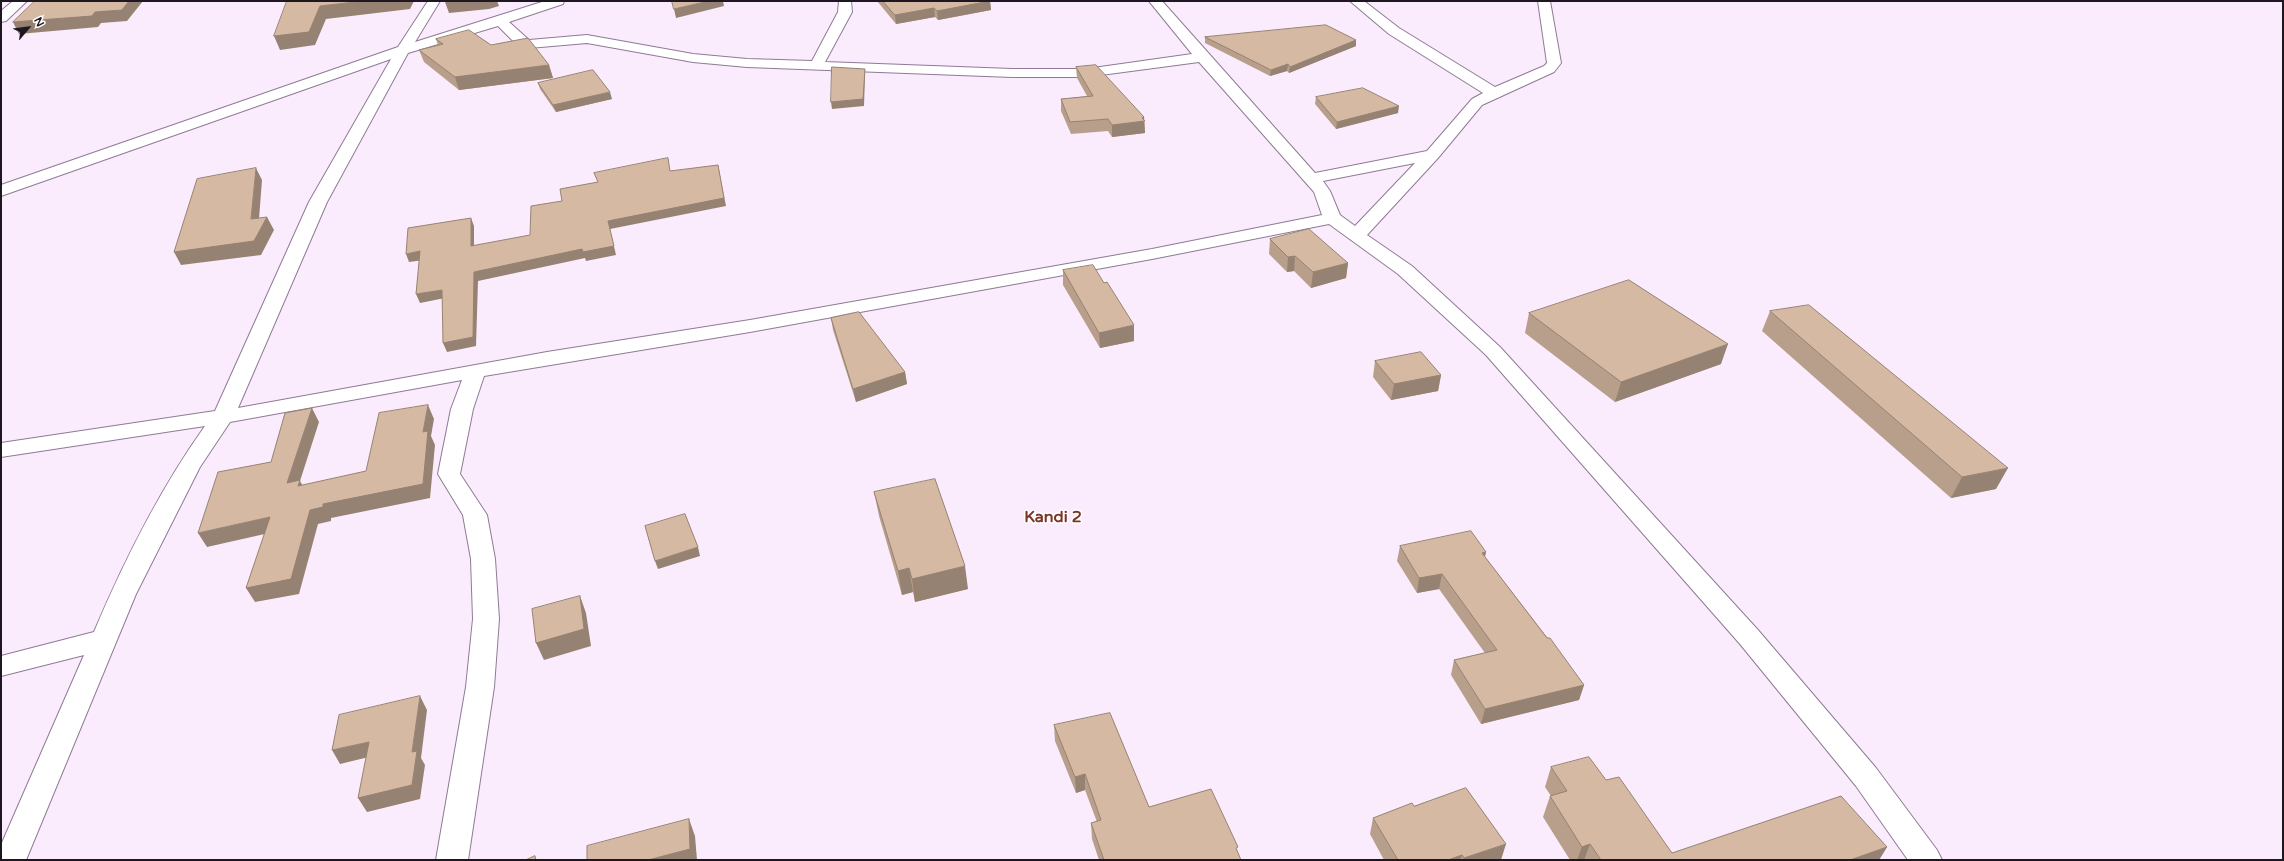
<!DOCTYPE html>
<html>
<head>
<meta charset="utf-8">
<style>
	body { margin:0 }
	#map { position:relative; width:2284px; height:861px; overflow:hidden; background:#faecfd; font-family:"Varela Round",sans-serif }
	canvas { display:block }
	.frame { position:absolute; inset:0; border:2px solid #1e1620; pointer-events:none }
	.north { position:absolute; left:8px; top:8px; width:40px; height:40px; -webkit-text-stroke:3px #fff; paint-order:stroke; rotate:62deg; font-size:11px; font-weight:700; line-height:16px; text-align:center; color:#1e1620 }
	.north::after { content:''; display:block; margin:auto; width:14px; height:18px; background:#1e1620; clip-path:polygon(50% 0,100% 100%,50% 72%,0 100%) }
</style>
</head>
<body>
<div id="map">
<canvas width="2284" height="861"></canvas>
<div class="frame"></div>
<div class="north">N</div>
</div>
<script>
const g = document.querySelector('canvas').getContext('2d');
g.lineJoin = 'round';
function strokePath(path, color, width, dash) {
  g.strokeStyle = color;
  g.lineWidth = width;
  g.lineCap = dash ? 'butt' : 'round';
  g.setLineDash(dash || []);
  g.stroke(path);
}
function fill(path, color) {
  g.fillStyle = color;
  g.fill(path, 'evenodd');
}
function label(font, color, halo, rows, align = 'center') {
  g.font = font + ' "Varela Round",sans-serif';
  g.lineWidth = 3;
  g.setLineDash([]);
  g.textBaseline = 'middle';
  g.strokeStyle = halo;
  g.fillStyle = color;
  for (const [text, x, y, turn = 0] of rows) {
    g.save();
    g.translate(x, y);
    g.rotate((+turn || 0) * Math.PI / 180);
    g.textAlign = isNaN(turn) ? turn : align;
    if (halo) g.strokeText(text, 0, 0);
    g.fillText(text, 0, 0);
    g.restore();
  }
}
const minor = new Path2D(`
	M13,1h14l-21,20 -5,1v-11z
	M428,1h12l-25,41 130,-41h19l-1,3 -54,18 20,18 58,-5 106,19 54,5 65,2 26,-49 1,-11h12l1,11 -27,50 187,7h74l106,-15 -43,-53h13l153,172 112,-22 45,-52 11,-6 -94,-59 -39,-33h14l35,27 96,59 49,-21 3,-3 -9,-62h12l11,62 -7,9 -72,33 -44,53 -71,77 45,31 88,81 258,283 118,138 61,82 5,10h-34l-52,-74 -116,-142 -254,-289 -88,-81 -69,-50 -177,35 -402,73 -266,44 -11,33 -13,65 27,41 8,44 4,60 -5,68 -26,173h-32l30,-173 7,-68 -2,-60 -8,-44 -25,-41 13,-65 11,-29 -232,42 -30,45 -64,127 -110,266h-25v-15l83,-190 -83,21v-20l93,-24c30,-71 66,-143 111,-206l-204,31v-14l214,-32 94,-209 82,-143 -390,137v-11l397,-138zM498,26l19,19 12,3 58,-5 106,19 54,5 265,10h74l113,-15 115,130 8,23 -170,34 -402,71 -203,32 -309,56 89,-206 81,-149zM1415,163l-60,63 -15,-11 -10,-24 -7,-10z`);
const wall = new Path2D(`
	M877,1h113l1,9 -53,10 -3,-3 -39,7z
	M1205,37l151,3v6l-67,27 -2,-2 -17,5 -65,-33z
	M436,39l113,26 4,13 -94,12 -35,-28 -5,-12 19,-5z
	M1076,67l68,50 1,16 -33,4 -4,-6 -37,3 -10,-23v-12l26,-3 -10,-18z
	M538,83l74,16 -56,13 -16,-23z
	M1316,97l82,16 -62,16 -21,-25z
	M1270,239l78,24 -2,15 -35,10 -17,-17 -7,1 -18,-18z
	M1063,270l71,71 -34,7 -37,-63z
	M1770,311l226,178 -45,9 -189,-167z
	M1529,313l192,51 -106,38 -90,-69z
	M831,318l74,54 2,12 -51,18 -23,-72z
	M1375,361l66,14 -3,16 -47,9 -18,-23z
	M874,492l94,97 -53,13 -2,-10 -11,3 -23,-79z
	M1400,546l86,6 -1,5 99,128 -5,15 -98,24 -30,-49 3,-15 31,-7 -46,-64 -22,4 -20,-32z
	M1054,725l95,82 88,44 4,9h-142l-7,-21 -1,-16 6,-1 -12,-32 -9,3 -21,-52z
	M1551,767l55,13 66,73 215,-6 -8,13h-309l-27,-43 7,-21h1l-6,-9z
	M1414,806l87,54h-117l-14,-26 3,-16z`);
const shadedWall = new Path2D(`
	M129,1h14l-16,20 -26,2 -3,4 -79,7 -6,-12 82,-10z
	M363,1h51l-4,8 -84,10 -11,26 -35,5 -6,-14 46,-30z
	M454,1h43l2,5 -10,3 -40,4 -4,-11z
	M709,1h14l1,5 -48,12 -2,-9z
	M990,1l1,9 -53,10 -1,-9z
	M934,8l1,9 -39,7 -1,-9z
	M1356,40v6l-67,27 1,-6z
	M1288,64l-1,7 -17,5 1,-6z
	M549,65l4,13 -94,12 -4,-13z
	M865,69v6l-1,31 -32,3 -1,-7z
	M610,92l2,7 -56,13 -3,-7z
	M1399,106l-1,7 -62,16 1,-7z
	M1144,117l1,16 -33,4v-12z
	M718,165l8,41 -116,23 6,26 -30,6 -1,-3 -107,23 -2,65 -29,6 -4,-9 31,-71 134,-51z
	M256,168l6,12 -4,52 -7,-13z
	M267,217l7,13 -13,25 -80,10 -7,-13z
	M471,218l3,8v28l-3,-8z
	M420,251l4,9 -15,2 -3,-8z
	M1295,256l-1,15 -7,1 1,-15z
	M1348,263l-2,15 -35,10 2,-16z
	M442,290l3,8 -25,5 -4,-9z
	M1134,325v16l-34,7 -1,-15z
	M1728,344l-7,20 -106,38 6,-20z
	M905,372l2,12 -51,18 -3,-13z
	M1441,375l-3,16 -47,9 3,-16z
	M428,405l6,14 -3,17 4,9 -5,53 -99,20v3l-13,3 -19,70 -44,8 -9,-14 64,-78 13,-6 100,-72z
	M312,408l7,14 -19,59 8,14 -21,-12z
	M2008,468l-12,21 -45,9 11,-21z
	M270,517l8,14 -71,16 -9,-14z
	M698,547l2,9 -42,13 -3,-8z
	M1486,552l-4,15v-14z
	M965,566l3,23 -53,13 -3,-23z
	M909,568l4,24 -11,3 -4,-24z
	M1442,574l-3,15 -22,4 2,-15z
	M580,596l6,17 5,33 -47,14 -8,-17z
	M1584,685l-5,15 -98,24 4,-15z
	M420,696l7,14 -6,48 4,7 -5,34 -53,13 -9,-14 54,-46z
	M369,742l8,13 -37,9 -8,-14z
	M1085,774v16l-9,3 -1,-16z
	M689,819l6,17 2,24h-49z
	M1506,844l-5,16h-38l1,-2z
	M1590,844l-6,16h-7l5,-13z
	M1887,847l-8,13h-29z
	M1462,855l-2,5h-12z`);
const building = new Path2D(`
	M35,1h94l-7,9 -27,2 -3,4 -79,6z
	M287,1h76l-43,5 -11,26 -35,4z
	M672,1h37l-35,8z
	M883,1h107l-53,10 -3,-3 -39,7z
	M1326,25l30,15 -66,27 -2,-3 -17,6 -66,-33z
	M469,30l22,15 37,-7 21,27 -94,12 -36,-27 24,-6 -7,-5z
	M1096,65l48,52 -2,1 3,3 -33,4 -4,-6 -38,3 -9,-23 32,-3 -17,-29z
	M832,67l33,2 -2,30 -32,3z
	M593,70l17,22 -57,13 -15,-22z
	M1363,88l36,18 -62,16 -21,-25z
	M668,158l2,13 48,-6 6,33 -116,23 6,25 -31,6 -1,-3 -108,23 -1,65 -30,6 -1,-53 -26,4 4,-43 -14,3 2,-26 63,-10v28l59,-11 1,-29 31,-5 -2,-12 38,-7 -4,-9z
	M256,168l-5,51 16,-2 -13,24 -80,11 23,-73z
	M1309,229l39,34 -35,9 -18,-16 -7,1 -18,-18z
	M1093,265l11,18 3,-1 27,43 -35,8 -36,-63z
	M1629,280l99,64 -107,38 -92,-69z
	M1809,305l199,163 -46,9 -192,-166z
	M859,312l46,60 -52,17 -22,-71z
	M1421,352l20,23 -47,9 -19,-23z
	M428,405l-5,27 5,-1 -5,53 -100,20v3l-13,3 -19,69 -45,9 24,-71 -72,16 20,-61 53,-10 14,-49 27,-5 -25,75 13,-3 -2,6 68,-15 13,-58z
	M935,479l30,87 -53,13 -3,-11 -11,3 -24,-79z
	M685,514l13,33 -43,14 -10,-35z
	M1471,531l15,21 -4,1 65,85h3l34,47 -99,24 -31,-49 43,-10 -55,-76 -23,4 -19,-32z
	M580,596l4,33 -48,14 -4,-34z
	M420,696l-8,56 5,-1 -5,34 -54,13 11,-56 -37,8 7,-35z
	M1110,713l39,94 62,-18 27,58 -2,1 5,12h-137l-13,-37 10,-3 -16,-46 -10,3 -21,-52z
	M1589,757l17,23 13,-3 53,76 169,-57 46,51 -37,13h-249l-11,-16 -8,3 -32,-51 17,-5 -16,-24z
	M1466,788l40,56 -42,14 -2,-3 -14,5h-50l-25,-42 39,-15 2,3z
	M689,819l1,30 -42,11h-61v-14z
	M535,856l1,4h-10z`);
const districtNames = [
	["Kandi 2",1053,518]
];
strokePath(minor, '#8f7a95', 2);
fill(minor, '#fff');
fill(wall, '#b89f8c');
fill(shadedWall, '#968272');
fill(building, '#d6b9a3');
strokePath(building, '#968272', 1);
label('bold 16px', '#7a3528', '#fff', districtNames);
</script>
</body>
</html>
